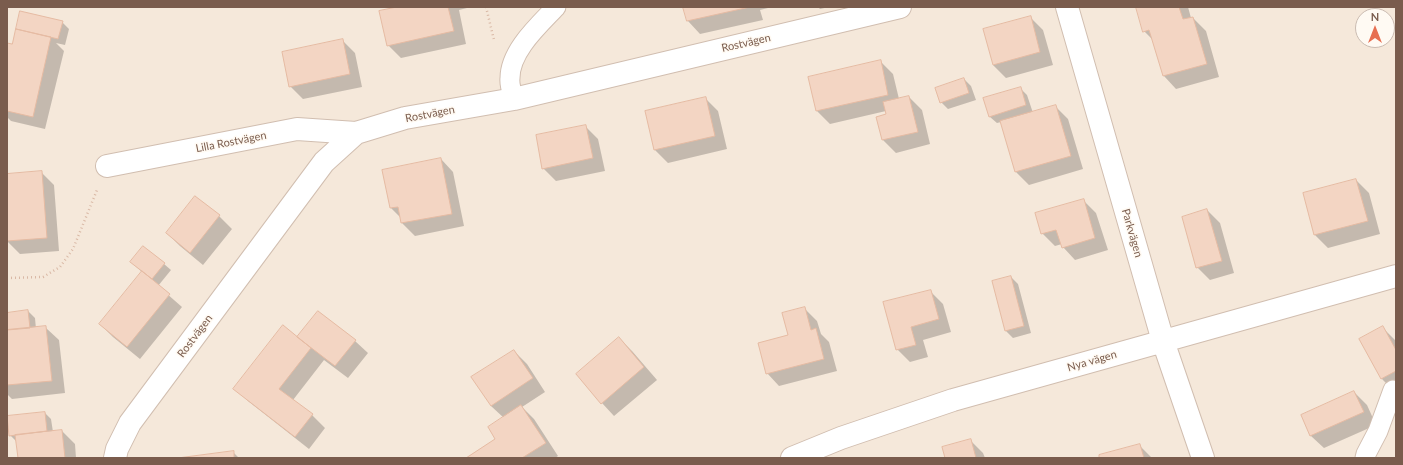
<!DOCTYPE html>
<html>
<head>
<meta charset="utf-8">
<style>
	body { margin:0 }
	#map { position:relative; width:1403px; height:465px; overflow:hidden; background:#fdf6ec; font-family:Lato,sans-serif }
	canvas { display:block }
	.frame { position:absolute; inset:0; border:8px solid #7a5c4d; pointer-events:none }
	.north { position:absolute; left:1355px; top:8px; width:40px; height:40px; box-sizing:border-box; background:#fffaf3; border:1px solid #cabbb1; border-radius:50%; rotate:0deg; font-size:11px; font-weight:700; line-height:16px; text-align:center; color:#7a5c4d }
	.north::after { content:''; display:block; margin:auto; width:14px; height:18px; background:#e76f51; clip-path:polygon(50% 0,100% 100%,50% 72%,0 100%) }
</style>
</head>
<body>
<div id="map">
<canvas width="1403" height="465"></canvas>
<div class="frame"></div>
<div class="north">N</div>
</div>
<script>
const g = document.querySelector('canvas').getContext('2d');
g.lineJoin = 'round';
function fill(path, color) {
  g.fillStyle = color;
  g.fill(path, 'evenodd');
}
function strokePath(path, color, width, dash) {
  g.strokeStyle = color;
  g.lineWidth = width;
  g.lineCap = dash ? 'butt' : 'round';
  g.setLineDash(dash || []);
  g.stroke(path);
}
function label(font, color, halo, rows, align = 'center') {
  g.font = font + ' Lato,sans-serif';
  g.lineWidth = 3;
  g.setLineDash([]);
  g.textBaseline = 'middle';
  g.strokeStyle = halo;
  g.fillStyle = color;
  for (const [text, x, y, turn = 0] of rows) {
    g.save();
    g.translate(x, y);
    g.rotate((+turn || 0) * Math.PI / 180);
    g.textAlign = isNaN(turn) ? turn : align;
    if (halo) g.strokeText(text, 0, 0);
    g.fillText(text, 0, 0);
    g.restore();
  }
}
const residential = new Path2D(`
	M7,7h1389v451h-1389zM1363,16h24v24h-24z`);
const shadow = new Path2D(`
	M401,7h70l-12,3 7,34 -65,14 -13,-13z
	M685,7h87l-12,3 3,10 -63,14 -12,-13z
	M818,7h11l-9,2z
	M1137,7h51l3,11h2l13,13 13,46 -43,12 -12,-13 -10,-35 -10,-10z
	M1030,17l13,13 10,35 -47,13 -13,-13z
	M62,22l7,7 -4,16 -9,-2 8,8 -19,78 -34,-8 -4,-4v-73l6,2z
	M342,40l13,13 7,34 -59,12 -13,-13z
	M880,61l13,13 6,25 10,-2 13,13 8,34 -34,9 -13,-13 4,-25 -1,-4 -56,13 -13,-13z
	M964,79l7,7 5,14 -28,9 -7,-7z
	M1020,88l7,7 6,18 22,-7 13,13 15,50 -54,16 -13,-13 -15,-50 -4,1 -7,-6z
	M705,98l13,13 9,38 -59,14 -13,-13 -9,-39z
	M585,126l13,13 7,32 -49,10 -13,-13z
	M441,159l12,13 11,54 -49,10 -13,-13 -1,-5 -10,-10z
	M41,172l13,13 5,66 -39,3 -13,-13v-66z
	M1356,180l13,13 11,41 -52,14 -13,-13 -11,-41z
	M1083,200l13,13 12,37 -33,10 -12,-13 -1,-3 -7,2 -13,-13z
	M1207,210l13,13 14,50 -24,7 -13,-13z
	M219,216l13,13 -29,36 -23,-19 -13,-13z
	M131,262l33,2 7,6 -13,16 24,21 -42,52 -27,-22 -13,-13 42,-52z
	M1011,277l7,7 13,49 -18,5 -7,-7 -13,-49z
	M930,291l13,13 8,28 -28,8 5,17 -18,5 -13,-13z
	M804,308l13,13 4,13 8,8 8,29 -58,15 -12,-13 22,-37z
	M28,311l7,7 1,11 10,-1 13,12 6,53 -53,6 -5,-5v-80z
	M1383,328l13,13v50l-1,1 -13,-13 -21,-39z
	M619,338l13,13 25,29 -43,36 -12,-13z
	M298,339l57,2 13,12 -20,25 -24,-18 -31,40 19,15 13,13 -16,21 -61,-48 -13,-13z
	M514,351l13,13 18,28 -23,15 12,12 24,37 -3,2h-88l30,-19 7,-21 -13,-12z
	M1354,392l13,13 9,20 -52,23 -13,-12 -9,-21z
	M45,413l6,6 2,13 9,-1 13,13 1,14h-57l-2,-16 -7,-7z
	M970,440l13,13 2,5h-39z
	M1139,445l13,13h-52z
	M233,452l6,6h-53z`);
const building = new Path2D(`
	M397,7h51l6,24 -67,15 -8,-35z
	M683,7h67l-63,14z
	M1136,7h43l4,12 10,-2 14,47 -44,12 -14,-46 -6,2z
	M20,11l43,10 -5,18 -42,-10z
	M1031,16l9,36 -47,13 -10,-36z
	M16,29l35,8 -18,80 -26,-6v-68l5,1z
	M343,39l7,35 -61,13 -7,-35z
	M881,60l7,35 -72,16 -8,-34z
	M964,78l5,15 -29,10 -5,-15z
	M1021,87l5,18 -37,12 -6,-19z
	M909,96l9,36 -36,8 -6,-23 10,-3 -3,-12z
	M706,97l9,39 -61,14 -9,-39z
	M1056,105l15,51 -56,16 -15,-51z
	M586,125l7,33 -51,11 -6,-34z
	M441,158l11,56 -51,9 -3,-16 -8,1 -8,-38z
	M42,171l5,67 -40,3v-67z
	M1356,179l12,42 -54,14 -11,-42z
	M195,196l25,19 -30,38 -24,-20z
	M1084,199l11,39 -33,10 -6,-18 -15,4 -6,-21z
	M1207,209l15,52 -26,7 -14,-51z
	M143,246l22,17 -13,16 -22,-17z
	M142,271l28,23 -43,53 -28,-23z
	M1011,276l13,50 -19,5 -13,-50z
	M931,290l8,29 -28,8 5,18 -20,5 -13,-48z
	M805,307l6,23 5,-2 8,31 -58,15 -8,-31 30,-8 -6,-22z
	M28,310l2,18 -23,2v-17z
	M318,311l38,29 -21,26 -38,-29z
	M283,325l28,23 -32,41 34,25 -18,23 -62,-48z
	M46,326l6,55 -45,4v-55z
	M1383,326l13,24v21l-15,8 -22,-40z
	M619,337l25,30 -43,37 -25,-30z
	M514,350l19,28 -42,28 -20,-29z
	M1354,391l10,21 -54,24 -9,-21z
	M521,405l25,38 -24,15h-56l29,-19 -7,-12z
	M45,412l2,19 -38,5 -2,-20z
	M62,430l3,28h-47l-3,-23z
	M971,439l5,19h-31l-3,-11z
	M1140,444l4,14h-45v-3z
	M234,451v7h-56z`);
const path = new Path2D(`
	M486,7l8,33
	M7,278l36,-1 17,-10 13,-18 24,-59`);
const service = new Path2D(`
	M514,99c-2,-7 -5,-14 -4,-21 0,-27 28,-52 46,-71
	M1365,458l1,-4 12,-23 15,-41`);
const minor = new Path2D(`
	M1067,7l96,334 40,117
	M107,166l190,-37 59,4
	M115,458l2,-9 13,-26 194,-261 32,-29 49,-15 109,-19 386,-92
	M792,458l49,-20 112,-38 443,-124`);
const streetNames = [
	["Rostvägen",746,43,-13],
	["Rostvägen",430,114,-11],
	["Lilla Rostvägen",231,142,-11],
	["Parkvägen",1132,233,74],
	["Rostvägen",195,336,-53],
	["Nya vägen",1092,361,-16]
];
fill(residential, '#f5e8da');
fill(shadow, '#0003');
fill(building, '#f3d5c3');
strokePath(building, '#e6bba3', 1);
strokePath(service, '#d1beb0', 21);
strokePath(minor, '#d1beb0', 24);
strokePath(path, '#d9b8a5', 2.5, [1, 3]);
strokePath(service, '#fff', 19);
strokePath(minor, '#fff', 22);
label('11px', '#7a5c4d', '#fffaf3', streetNames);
</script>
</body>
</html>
